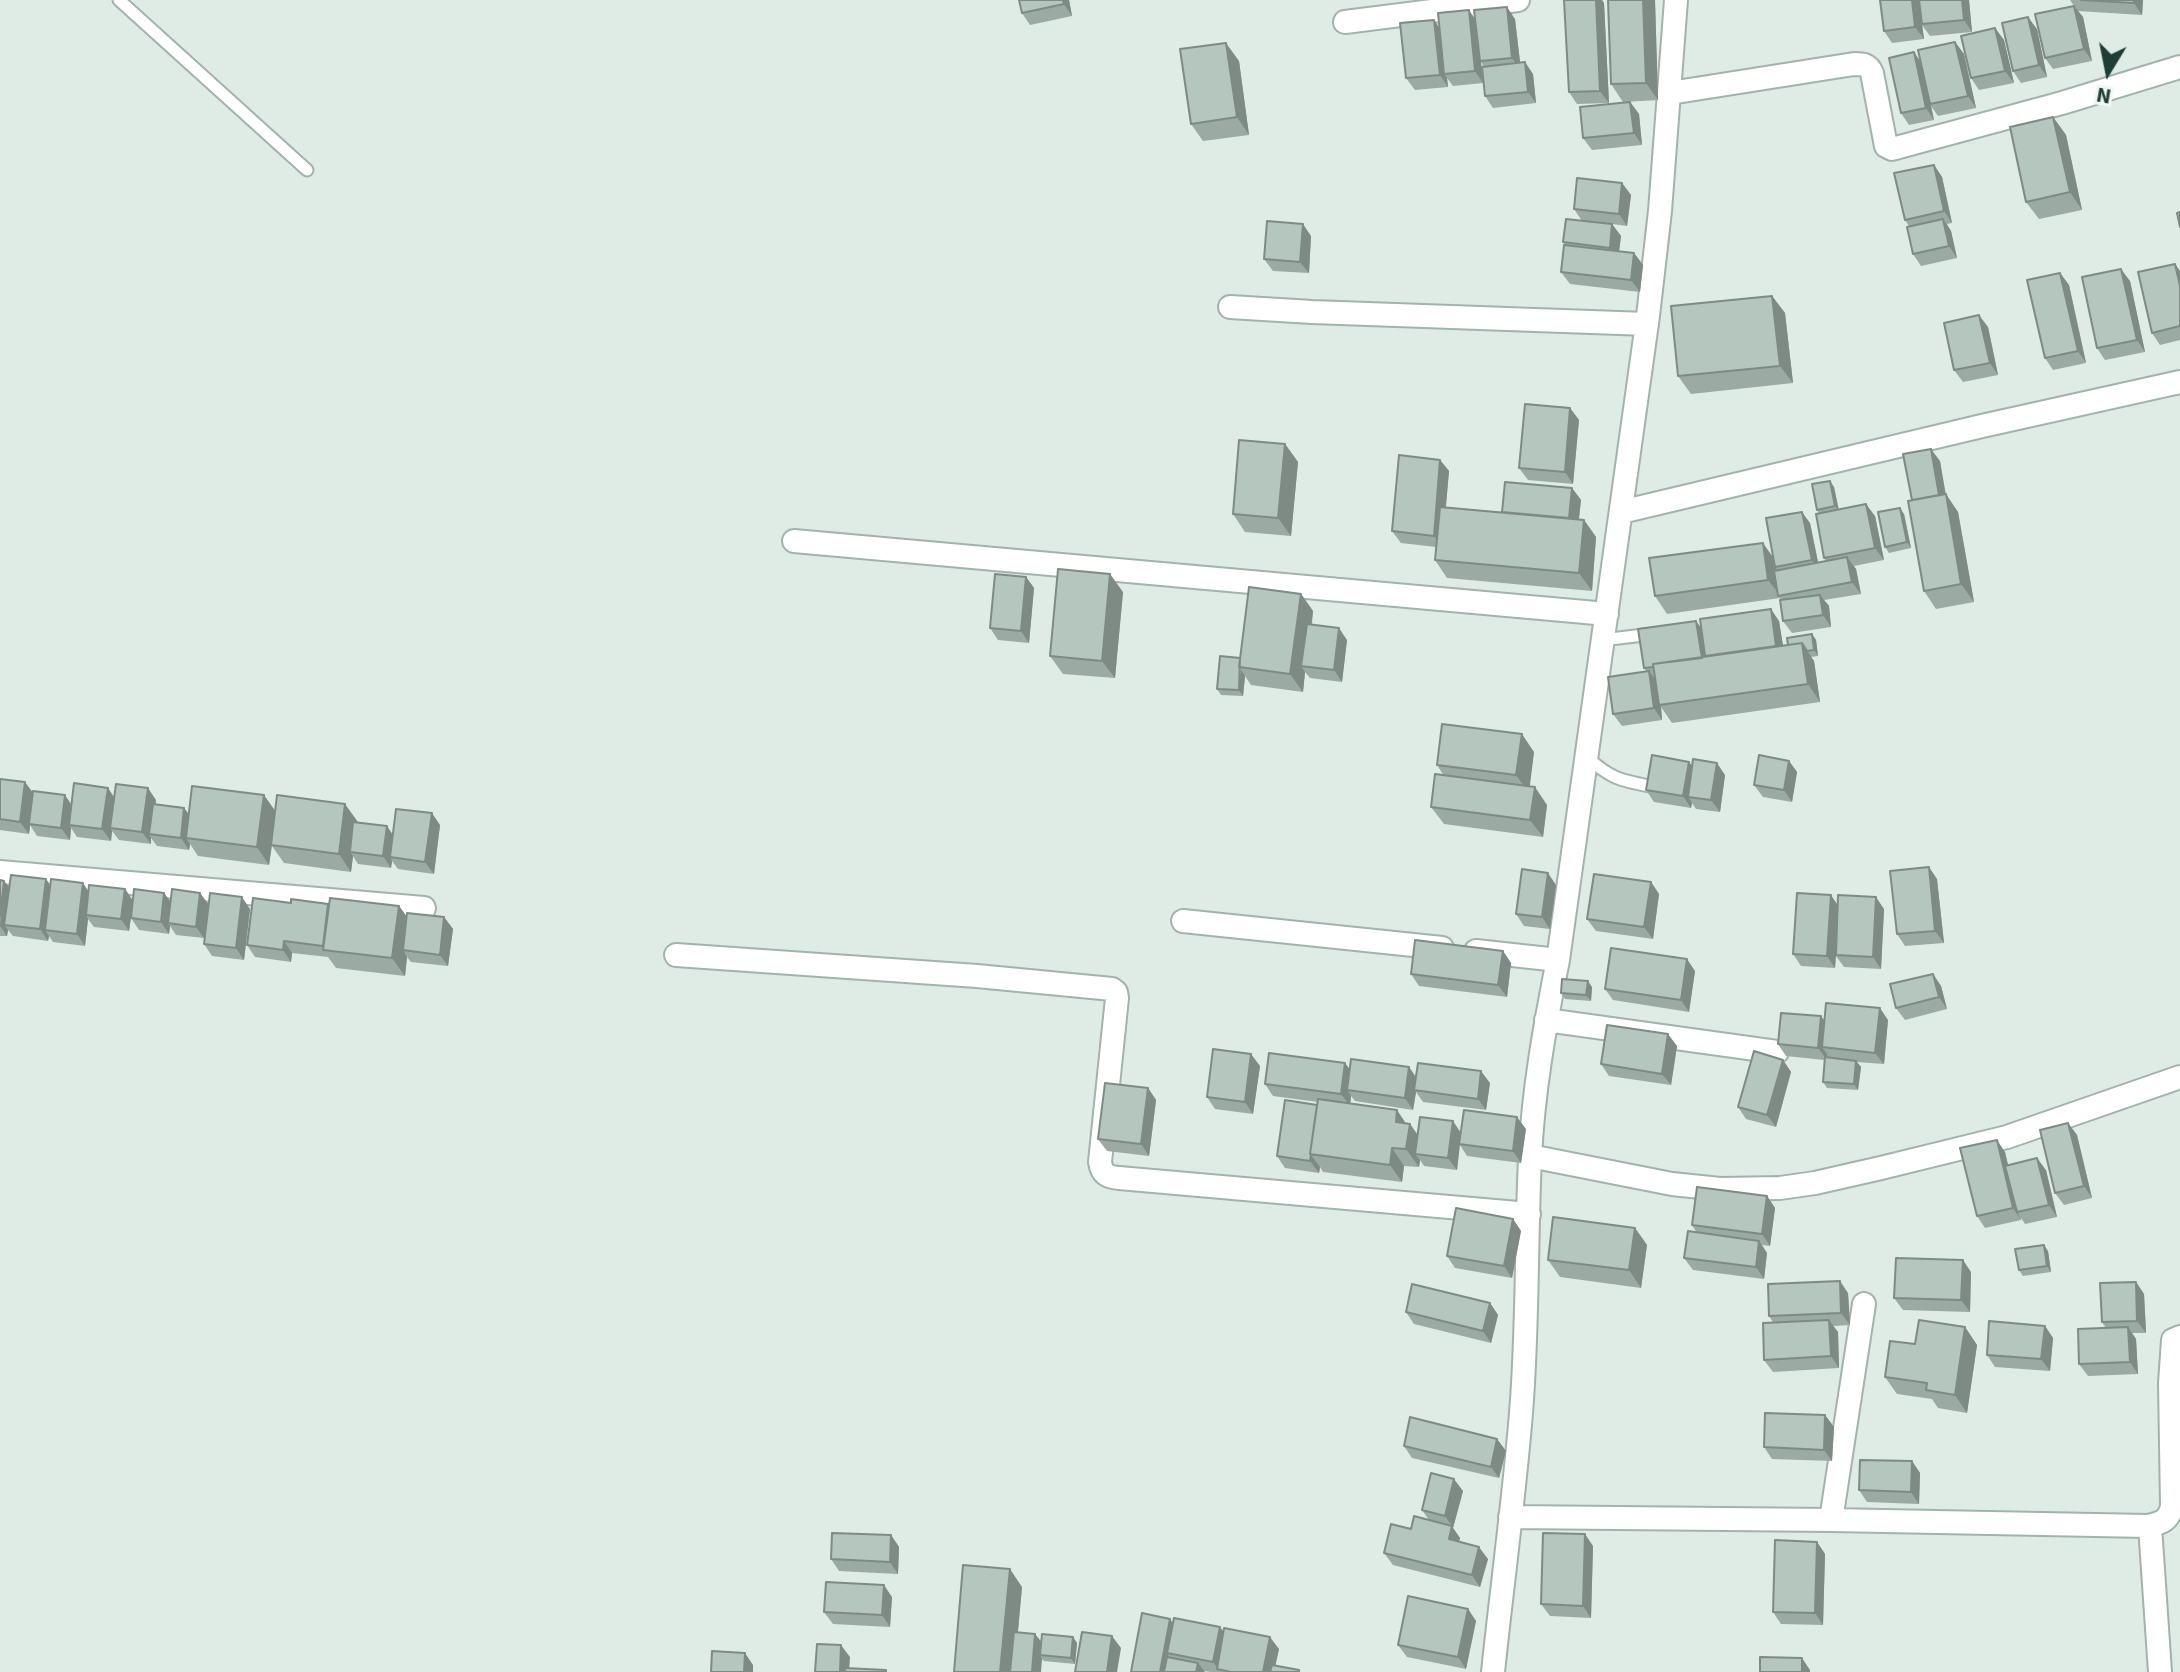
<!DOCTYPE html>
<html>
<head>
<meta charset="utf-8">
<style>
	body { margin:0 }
	#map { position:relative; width:2180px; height:1672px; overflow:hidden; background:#dfece5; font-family:"Source Sans 3",sans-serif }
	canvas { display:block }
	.north { position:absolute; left:2068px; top:32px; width:80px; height:80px; -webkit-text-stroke:6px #eff8f3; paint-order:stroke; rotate:190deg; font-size:22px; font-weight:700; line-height:32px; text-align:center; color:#1e3d34 }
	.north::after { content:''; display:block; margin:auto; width:28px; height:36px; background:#1e3d34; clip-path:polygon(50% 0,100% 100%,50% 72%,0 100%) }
</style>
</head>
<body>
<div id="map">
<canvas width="2180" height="1672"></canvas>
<div class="north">N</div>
</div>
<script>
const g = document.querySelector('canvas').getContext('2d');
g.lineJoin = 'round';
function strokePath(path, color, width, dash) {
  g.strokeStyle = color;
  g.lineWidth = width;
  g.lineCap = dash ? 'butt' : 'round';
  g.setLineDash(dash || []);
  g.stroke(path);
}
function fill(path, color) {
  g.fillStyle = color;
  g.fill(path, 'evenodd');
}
const lane = new Path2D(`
	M119,0l188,170
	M1602,640l50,-6
	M1587,757c23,21 32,23 62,29`);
const street = new Path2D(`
	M1345,22l173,-22
	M1670,93l184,-29c9,0 14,0 18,9l14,73 6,3 170,-46 118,-36
	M1230,307l82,5 335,12
	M1621,512l361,-86 198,-44
	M794,541l813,73
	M0,872l424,36
	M1183,921l259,27
	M1476,951l82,9
	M676,955l301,21 135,13 4,3 1,6 -17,164c2,12 7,15 19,16l410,36
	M1546,1020l231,32
	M1530,1156l142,28 48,5 60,-1 35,-5 66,-15 126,-31 173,-60
	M1510,1517l321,3 33,-216
	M1831,1520l317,6c13,-3 21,-5 24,-20l-2,-123 3,-43 7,-3
	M2150,1526l10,146
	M1493,1672c9,-86 21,-173 28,-259 7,-85 5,-170 9,-255 3,-66 15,-133 28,-198l90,-644 12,-105 16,-211`);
const wall = new Path2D(`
	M1069,0l3,16 -42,9 -8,-12z
	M1564,0h38l2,3 5,100 -32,1 -8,-12z
	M1608,0h47l3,100 -35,2 -12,-18z
	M1880,0h89l3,32 -42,4 -8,-11 2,14 -32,4 -8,-12z
	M2070,0h73l-1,15 -64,-4 5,6 9,44 -39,8 -8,-11 29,-52z
	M1515,19l5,44 13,11 3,29 -43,5 -8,-12 -1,-29 -3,-5 2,21 -30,3 -6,-8 1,9 -33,3 -9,-12 28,-58 6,9 36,-9z
	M1995,28l9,12 10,43 -35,7 -8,-12z
	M2037,29l10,48 -26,6 -8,-12z
	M1955,42l9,12 12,54 -38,8 -7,-10 3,14 -25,5 -8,-12 13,-61 7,11z
	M1239,61l10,74 -46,6 -12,-17z
	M1630,102l9,12 3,31 -50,5 -9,-12z
	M2053,117l13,18 16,75 -43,9 -13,-17z
	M1934,165l8,12 10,46 -5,1 4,7 6,27 -36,8 -8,-12 -4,-28 -4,-6z
	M1622,183l9,12 -4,31 -15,-2 9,12 -2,15 15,2 9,12 -3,27 -70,-8 -9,-12 4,-27 -2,-3 19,-21 -8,-12z
	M1311,236l-2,37 -36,-2 -9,-12z
	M2175,264l5,7v69l-20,5 -8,-12z
	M2060,273l9,12 17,78 -33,7 -8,-12z
	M2130,281l15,71 -40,8 -8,-12z
	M1772,296l13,17 8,70 -102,11 -13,-18z
	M1988,327l10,48 -35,7 -9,-12z
	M1570,408l9,12 -6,64 -45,-4 -9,-12z
	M1285,444l13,18 -7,74 -46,-4 -12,-18z
	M1440,460l9,11 -3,36 56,5 70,-24 9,12 -2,19 5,1 12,17 -4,54 -145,-13 -12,-18 1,-13 -35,-4 -9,-12z
	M1940,461l5,34 13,17 16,90 -38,7 -12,-18 -12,-91z
	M1834,487l5,23 36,6 9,44 -30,6 2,3 5,25 -37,6 5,6 2,21 -39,6 -9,-12 -2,-21 -1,-2 -113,16 -12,-18 118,-38 37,-35 8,39 8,-1 -2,-3 -5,-45 -2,-3z
	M1904,514l7,34 -22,5 -4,-6z
	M1026,577l8,11 -5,55 -31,-3 -8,-12z
	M1123,592l-8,86 -52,-4 -13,-18z
	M1301,594l12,17 -1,13 35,16 -5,42 -32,-4 -5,-6 -2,20 -52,-7 -6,-9 -2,20 -22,-1 -4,-6 23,-31z
	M1779,621l4,25 5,-1 24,-11 4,6 2,16 -7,1 3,4 6,41 -148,21 -11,-16 1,13 -40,6 -9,-12 34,-42 -3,-4 57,-40z
	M1534,752l-5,35 18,18 -4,32 -99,-13 -13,-17 13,-31 -7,-11z
	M1789,761l8,11 -5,30 -29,-5 -9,-12z
	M1689,762l3,4 33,9 -5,37 -24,-3 -4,-6 -1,5 -37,-6 -8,-12z
	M0,779l33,14 38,12 43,-8 42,3 -1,4 29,4 5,6 86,-3 83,11 -1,1 36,12 47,-10 -6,49 -36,-5 -6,-8 -1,7 -33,-4 -5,-8 -2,16 -67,-9 -12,-17 -3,19 -71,-9 -8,-12 -1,6 -32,-4 -6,-8v6l-32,-4 -7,-9 -1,10 -34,-4 -6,-9 -1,12 -33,-4 -7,-11 -1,9 -29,-4z
	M1937,879l7,64 -39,3 -8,-12z
	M0,880l4,1 5,6 41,-2 38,6 37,-2 8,12 31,-8 7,9 29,-9 9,12 -5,33 -28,-3 -6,-9 -1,8 -30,-4 -8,-12 -2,13 -35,-4 -6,-8 -3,27 -32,-4 -4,-6 -1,5 -35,-5 -5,-6 -1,6h-7z
	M1651,882l8,12 -6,45 -57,-8 -9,-12z
	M1556,885l-6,44 -26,-3 -8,-12z
	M291,903l108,3 8,11h37l9,12 -5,37 -37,-4 -4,-5 -2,19 -69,-8 -8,-11 -36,-4 -1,9 -36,-5 -8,-12z
	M1838,906l46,3 -3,60 -37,-2 -8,-11 -1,12 -34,-2 -8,-12z
	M250,909l-6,51 -32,-4 -8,-12z
	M1503,951l8,12 -4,34 -88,-11 -8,-12z
	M1695,971l-6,41 -76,-12 -8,-11z
	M1933,974l8,12 6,23 -42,11 -9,-12z
	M1592,987l-1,14 -26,-2 -4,-6z
	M1888,1020l-4,44 -27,-2 4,5 -3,23 -31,-2 -4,-6 1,-22 -38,-4 -8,-12 47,-23z
	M1677,1046l-6,39 -62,-9 -8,-12z
	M1783,1060l8,12 -15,55 -30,-8 -8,-12z
	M1345,1063l4,6 60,-2 7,10 74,6 -4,27 -63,-8 -7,-10 -3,18 -58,-9 -4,-5 -1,8 60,20 8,11 108,-6 -5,34 -54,-7 -7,-11 -3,25 -33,-4 -4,-6 -1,7 -15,-1 -2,16 -79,-10 -3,-5 -1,6 -34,-5 -8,-12 40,-51 1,-3 -45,-6 -8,-12z
	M1260,1066l-7,48 -38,-5 -8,-12z
	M1148,1088l8,12 -7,56 -42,-5 -9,-12z
	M2068,1123l9,12 15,63 -28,7 -9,-12z
	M2005,1152l3,13 38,5 11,47 -32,7 -4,-6v2l-36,8 -8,-12z
	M1767,1196l8,12 -5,38 -8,-1 5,8 -3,26 -71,-9 -9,-12 13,-25 -5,-8z
	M1513,1219l8,12 -9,47 -57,-10 -8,-12z
	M1635,1228l12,17 -6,43 -81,-11 -12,-17z
	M2048,1251l3,21 -28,4 -4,-6z
	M1971,1272l-1,40 -67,-2 -9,-12z
	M2136,1282l8,12 2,39h-14l4,6 2,35 -50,2 -9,-12 27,-36 -4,-6z
	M1848,1293l2,32 -17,1 5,6 1,36 -66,4 -9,-12 9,-38 -4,-6z
	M1490,1303l8,12 -7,28 -77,-19 -8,-12z
	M2045,1326l8,12 -3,33 -55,-4 -8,-12z
	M1965,1327l12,18 -10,68 -29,-5 -6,-9 -35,-5 -12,-17 30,-33z
	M1825,1415l9,12 -2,34 -60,-2 -8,-12z
	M1497,1439l9,12 -7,27 -87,-20 -8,-12z
	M1912,1461l8,12 -1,31 -52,-2 -8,-12z
	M1463,1491l-10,37 7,10 -1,3 29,18 -8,28 -87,-22 -9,-12 27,-24 18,-9 -7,-10z
	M891,1535l8,12 -1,27 -59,-3 -8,-12z
	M1817,1542l8,12 -2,71 -42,-1 -8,-12z
	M1593,1546l-2,72 -41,-2 -9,-12z
	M1022,1587l-4,45 23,10 32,-5 4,6 -2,21 -31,-3 -2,-2 -88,13z
	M892,1597l-2,30 -57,-3 -9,-12z
	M1468,1609l8,12 -10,48 -59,-12 -9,-12z
	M1173,1623l51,9 55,17 -4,17 24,4 1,2h-89l-7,-1 -73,1z`);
const shadedWall = new Path2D(`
	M1063,0h6l3,16 -8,-12z
	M1596,0h6l2,3 5,100 -9,-12z
	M1643,0h12l3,100 -12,-17z
	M1912,0h7l5,39 -9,-12z
	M1962,0h7l3,32 -8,-12z
	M2134,0h9l-1,15 -8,-12z
	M2074,6l9,11 9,44 -8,-12z
	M1507,7l8,12 6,51 -9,-12z
	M1469,10l8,12 6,61 -8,-12z
	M2028,17l9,12 10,48 -8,-12z
	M1434,20l8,12 2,42 3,4 1,9 -8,-12z
	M1995,28l9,12 10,43 -9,-12z
	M1955,42l9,12 12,54 -8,-12z
	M1226,43l13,18 10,74 -12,-18z
	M1914,52l8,12 12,56 -8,-12z
	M1525,62l8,12 3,29 -8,-11z
	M1630,102l9,12 3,31 -8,-12z
	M2053,117l13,18 16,75 -12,-18z
	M1934,165l8,12 10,46 -8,-12z
	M1622,183l9,12 -4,31 -8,-12z
	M1943,219l8,12 6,27 -8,-12z
	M1303,224l8,12 -2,37 -9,-11z
	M1612,224l9,12 -3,24 -8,-12z
	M1634,253l9,12 -3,27 -9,-12z
	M2175,264l5,7v15z
	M2121,269l9,12 15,71 -8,-12z
	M2060,273l9,12 17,78 -8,-12z
	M1772,296l13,17 8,70 -13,-17z
	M1979,315l9,12 10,48 -8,-12z
	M1570,408l9,12 -6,64 -8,-12z
	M1285,444l13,18 -7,74 -13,-18z
	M1931,449l9,12 8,46 -9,-12z
	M1440,460l9,11 -7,76 -8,-11z
	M1830,481l4,6 5,25 -4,-6z
	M1572,488l9,12 -4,34 -8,-12z
	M1946,494l12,18 16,90 -13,-18z
	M1866,504l9,12 9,44 -9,-12z
	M1900,508l4,6 7,34 -4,-6z
	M1802,512l8,11 10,49 -8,-12z
	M1584,520l12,17 -4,54 -13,-18z
	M1763,543l12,17 5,35 -12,-15z
	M1847,557l9,12 5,25 -9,-12z
	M1110,574l13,18 -8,86 -13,-17z
	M1026,577l8,11 -5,55 -8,-12z
	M1301,594l12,17 -7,56 -5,-1 4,6 -2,20 -13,-18z
	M1820,595l9,11 2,21 -8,-12z
	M1771,609l8,12 6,37 -9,-12z
	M1696,621l9,12 3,23 -6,4z
	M1339,628l8,12 -5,42 -8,-12z
	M1812,634l4,6 2,16 -4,-6z
	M1802,643l12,18 6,41 -12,-18z
	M1241,670l4,6 -2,20 -4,-6z
	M1649,671l9,12 1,22 2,2 1,13 -8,-12z
	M1522,734l12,18 -5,41 -13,-18z
	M1789,761l8,11 -5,30 -8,-12z
	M1689,762l8,11 -9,24 4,6 -1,5 -8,-12z
	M1717,763l8,12 -5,37 -9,-12z
	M25,782l9,12 -5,40 -9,-12z
	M1535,787l12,18 -4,32 -13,-17z
	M108,788l8,12 -6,28 2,3 -1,10 -9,-12z
	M148,788l8,12 -4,35 -3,-1 2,4v6l-9,-12z
	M65,795l8,12 -4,18 2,3 -1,12 -9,-12z
	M264,795l12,17 -7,53 -12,-18z
	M345,804l13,18 -4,30h-4l3,4 -2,16 -12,-18z
	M184,808l9,12 -7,18 4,6 -1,6 -8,-12z
	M432,813l8,12 -6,49 -9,-12z
	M387,826l8,12 -5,19 2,4 -1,7 -8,-12z
	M1929,867l8,12 7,64 -9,-12z
	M1548,873l8,12 -6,44 -8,-12z
	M46,879l9,12 -10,39 4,6 -1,5 -8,-12z
	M4,881l9,11 -9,33 4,5 -1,6 -7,-10z
	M1651,882l8,12 -6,45 -9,-12z
	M83,883l8,12 -5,20 2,4 -3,27 -8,-12z
	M125,889l8,12 -4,30 -8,-12z
	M164,893l9,12 -5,18 2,3 -1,8 -8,-12z
	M200,893l9,12 -5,33 -8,-11z
	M1831,895l8,12 -4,61 -8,-12z
	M242,897l8,12 -6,51 -8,-12z
	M1876,897l8,12 -3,60 -8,-12z
	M399,906l13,18 -9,26 4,7 -2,19 -13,-18z
	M444,917l9,12 -5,37 -8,-11z
	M284,941l8,12 -1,9 -8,-12z
	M1503,951l8,12 -4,34 -9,-12z
	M1687,959l8,12 -6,41 -8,-12z
	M1933,974l8,12 6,23 -8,-12z
	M1588,981l4,6 -1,14 -5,-6z
	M1880,1008l8,12 -4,44 -9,-11z
	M1821,1016l9,12 -8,19 5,7v6l-9,-12z
	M1668,1034l9,12 -6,39 -9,-11z
	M1251,1054l9,12 -7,48 -8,-12z
	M1783,1060l8,12 -15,55 -9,-12z
	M1856,1061l5,6 -3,23 -4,-6z
	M1345,1063l9,12 -7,15 4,6 -1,10 -9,-12z
	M1409,1067l8,12 -3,11 2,2 -3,18 -8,-12z
	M1481,1071l9,12 -4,27 -8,-11z
	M1148,1088l8,12 -7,56 -8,-12z
	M1397,1110l12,18 1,-4 12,18 -7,12 5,6 -1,7 -13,-18 -10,-27z
	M1517,1117l9,12 -5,34 -8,-12z
	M1453,1121l8,12 -4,37 -9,-12z
	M2068,1123l9,12 15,63 -8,-12z
	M1997,1140l8,12 14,60h-2l4,8 -8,-12z
	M1392,1148l12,18 -2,16 -12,-17z
	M1311,1155l9,12 -1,6 -9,-12z
	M2037,1158l9,12 11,47 -8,-12z
	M1767,1196l8,12 -5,38 -8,-12z
	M1513,1219l8,12 -9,47 -8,-12z
	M1635,1228l12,17 -6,43 -12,-18z
	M1759,1241l8,12 -3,26 -8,-12z
	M2044,1245l4,6 3,21 -4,-6z
	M1963,1260l8,12 -1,40 -9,-12z
	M1840,1281l8,12 2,32 -9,-12z
	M2136,1282l8,12 2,39 -9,-12z
	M1490,1303l8,12 -7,28 -8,-12z
	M1829,1320l9,12 1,36 -8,-12z
	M2045,1326l8,12 -3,33 -9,-12z
	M1965,1327l12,18 -10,68 -12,-18z
	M2128,1327l8,12 2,35 -8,-12z
	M1825,1415l9,12 -2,34 -8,-11z
	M1497,1439l9,12 -7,27 -8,-11z
	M1912,1461l8,12 -1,31 -8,-12z
	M1454,1479l9,12 -10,37 7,10 -3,12 -8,-11 3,-13 -7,-10z
	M1585,1534l8,12 -2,72 -8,-12z
	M891,1535l8,12 -1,27 -8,-12z
	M1817,1542l8,12 -2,71 -8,-12z
	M1479,1547l9,12 -8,28 -8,-12z
	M1010,1569l12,18 -8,85h-14z
	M884,1585l8,12 -2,30 -8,-12z
	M1468,1609l8,12 -10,48 -8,-12z
	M1170,1619l8,12 -11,22 5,8 -2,11h-10z
	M1220,1627l9,12 -11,30 -5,-7z
	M1035,1634l9,11 -4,10 2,4 -1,13h-9z
	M1112,1636l9,12 -4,24h-10z
	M1073,1637l4,6 -2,21 -4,-6z
	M1270,1637l9,12 -5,23h-11z
	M841,1645l9,12 -1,15h-9z
	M745,1653l8,12v7h-9z
	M1802,1658l8,12v2h-8z
	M1198,1663l7,9h-9z`);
const building = new Path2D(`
	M1019,0h44l1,4 -42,9z
	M1564,0h32l4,91 -31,1z
	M1608,0h35l3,83 -35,1z
	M1880,0h32l3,27 -31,4z
	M1919,0h43l2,20 -42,4z
	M2081,0h53v3z
	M2074,6l10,43 -39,9 -10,-44z
	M1507,7l5,51 -32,3 -6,-51z
	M1469,10l6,61 -31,3 -6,-61z
	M2028,17l11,48 -26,6 -11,-48z
	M1434,20l6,55 -34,3 -6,-55z
	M1995,28l10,43 -34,7 -10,-42z
	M1955,42l13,54 -38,8 -12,-54z
	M1226,43l11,74 -46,7 -11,-75z
	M1914,52l12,56 -25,5 -12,-55z
	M1525,62l3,30 -43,4 -3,-29z
	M1630,102l4,31 -51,5 -3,-31z
	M2053,117l17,75 -44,10 -16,-75z
	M1934,165l10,46 -39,9 -11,-47z
	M1577,178l45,5 -3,31 -45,-5z
	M2180,212v15l-3,-14z
	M1566,219l46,5 -2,24 -47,-6z
	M1943,219l6,27 -36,8 -6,-27z
	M1267,221l36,3 -3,38 -36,-3z
	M1564,245l70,8 -3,27 -70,-8z
	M2175,264l5,22v40l-28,7 -14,-61z
	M2121,269l16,71 -40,8 -15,-71z
	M2060,273l18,78 -33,7 -18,-78z
	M1772,296l8,70 -102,10 -7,-70z
	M1979,315l11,48 -36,7 -10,-47z
	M1525,404l45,4 -5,64 -46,-4z
	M1239,440l46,4 -7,74 -45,-4z
	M1931,449l8,46 -27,5 -9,-46z
	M1399,455l41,5 -6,76 -42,-5z
	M1830,481l5,25 -18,4 -5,-26z
	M1505,482l67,6 -3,30 -67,-6z
	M1946,494l15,90 -37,7 -16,-90z
	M1866,504l9,44 -51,10 -8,-44z
	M1440,507l144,13 -5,53 -144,-13z
	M1900,508l7,34 -22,5 -7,-35z
	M1802,512l10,48 -37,7 -9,-49z
	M1763,543l5,37 -113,16 -6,-38z
	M1847,557l5,25 -74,14 -4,-25z
	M1058,569l52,5 -8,87 -52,-5z
	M995,574l31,3 -5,54 -31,-3z
	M1249,587l52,7 -11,80 -51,-7z
	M1820,595l3,20 -40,6 -3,-21z
	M1771,609l5,37 -71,10 -5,-37z
	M1696,621l6,37 -49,6v3l-9,1 -6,-39z
	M1307,624l32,4 -5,42 -33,-4z
	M1812,634l2,16 -7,1 -5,-8 -14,2 -1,-7z
	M1802,643l6,41 -149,21 -6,-41z
	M1220,656l20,2 -1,32 -22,-1z
	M1649,671l5,37 -41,6 -5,-37z
	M1442,724l80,10 -6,41 -79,-10z
	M1652,755l37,7 -6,34 -37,-6z
	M1759,755l30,6 -5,29 -30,-5z
	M1693,759l24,4 -6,37 -23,-3z
	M1435,774l100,13 -5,33 -99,-13z
	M0,779l25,3 -5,40 -20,-3z
	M74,783l34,5 -6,41 -33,-4z
	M116,784l32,4 -6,44 -32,-4z
	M192,786l72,9 -7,52 -71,-9z
	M33,791l32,4 -4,33 -32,-4z
	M277,795l68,9 -6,50 -68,-9z
	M153,804l31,4 -3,30 -32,-4z
	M396,809l36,4 -7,49 -35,-5z
	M353,822l34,4 -4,30 -33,-4z
	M1929,867l6,64 -38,3 -7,-63z
	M1522,869l26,4 -6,44 -26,-3z
	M1594,874l57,8 -7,45 -57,-8z
	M11,875l35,4 -6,50 -36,-4z
	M51,879l32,4 -6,51 -32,-4z
	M0,880l4,1 -4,35z
	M89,885l36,4 -4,30 -35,-4z
	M134,889l30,4 -3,29 -30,-4z
	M172,889l28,4 -4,34 -28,-4z
	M210,893l32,4 -6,51 -32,-4z
	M1797,893l34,2 -4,61 -34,-2z
	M1838,895l38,2 -3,60 -37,-2z
	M253,898l38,5v-4l37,5 -5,42 -39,-5 -1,9 -36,-5z
	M330,898l69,8 -7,52 -69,-8z
	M407,913l37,4 -4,38 -37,-5z
	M1415,940l88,11 -5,34 -87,-11z
	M1611,948l76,11 -6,41 -76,-11z
	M1933,974l6,23 -43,11 -6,-24z
	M1562,979l26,2 -2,14 -25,-2z
	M1826,1003l54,5 -5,45 -53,-6z
	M1781,1013l40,3 -3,32 -40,-4z
	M1607,1025l61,9 -6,40 -61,-10z
	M1213,1049l38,5 -6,48 -38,-5z
	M1754,1051l29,9 -16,55 -29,-8z
	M1269,1053l76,10 -4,31 -76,-10z
	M1825,1057l31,4 -2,23 -31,-2z
	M1351,1059l58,8 -4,31 -58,-8z
	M1418,1063l63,8 -3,28 -64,-9z
	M1105,1083l43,5 -7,56 -43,-5z
	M1318,1099l79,11 -1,12 14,2 -4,25 -14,-1 -2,17 -80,-11z
	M1285,1100l32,5 -7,49h1l-1,7 -33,-5z
	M1464,1110l53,7 -4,34 -54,-7z
	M1420,1117l33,4 -5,37 -33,-4z
	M2068,1123l16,63 -29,7 -15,-63z
	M1997,1140l16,68 -36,8 -17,-68z
	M2037,1158l12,47 -32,7 -12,-46z
	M1697,1187l70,9 -5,38 -70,-9z
	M1456,1208l57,11 -9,47 -57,-10z
	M1553,1217l82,11 -6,42 -81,-10z
	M1688,1231l71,10 -3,26 -72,-9z
	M2044,1245l3,21 -28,4 -4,-21z
	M1896,1258l67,2 -2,40 -67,-2z
	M1840,1281l1,32 -72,3 -1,-32z
	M2136,1282l1,39 -35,1 -2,-39z
	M1412,1284l78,19 -7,28 -77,-19z
	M1829,1320l2,36 -67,4 -1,-37z
	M1919,1320l46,7 -10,68 -29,-5 1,-7 -42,-6 5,-36 25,3z
	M1989,1321l56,5 -4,33 -54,-4z
	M2128,1327l2,35 -51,2 -1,-35z
	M1765,1413l60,2 -1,35 -60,-3z
	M1410,1417l87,22 -6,28 -87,-21z
	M1860,1460l52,1 -1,31 -52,-2z
	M1431,1473l23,6 -9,37 -23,-6z
	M1414,1516l38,10 -3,13 30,8 -7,28 -88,-22 7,-29 20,5z
	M832,1533l59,2 -1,27 -59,-3z
	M1543,1533l42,1 -2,72 -42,-2z
	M1775,1540l42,2 -2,71 -42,-1z
	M963,1565l47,4 -10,103h-46z
	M826,1582l58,3 -2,30 -58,-3z
	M1408,1596l60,13 -10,48 -60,-12z
	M1142,1613l28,6 -10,53h-29z
	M1174,1618l46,9 -7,35 -46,-9z
	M1224,1628l46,9 -7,35h-32l-14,-3z
	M1014,1632l21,2 -3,38h-22z
	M1082,1632l30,4 -5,36h-32z
	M1042,1634l31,3 -2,21 -31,-3z
	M817,1644l24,1 -1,27h-25z
	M712,1651l33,2 -1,19h-33z
	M1167,1657l31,6 -2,9h-32z
	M1760,1657l42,1v14h-42z
	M1272,1665l27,5v2h-29z
	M845,1668l41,2v2h-41z`);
strokePath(lane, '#a1b4ac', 15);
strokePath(street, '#a1b4ac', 26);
strokePath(lane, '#fff', 11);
strokePath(street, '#fff', 22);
fill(wall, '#9baaa3');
fill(shadedWall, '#7e8b85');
fill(building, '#b4c6be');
strokePath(building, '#7e8b85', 2);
</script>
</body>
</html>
